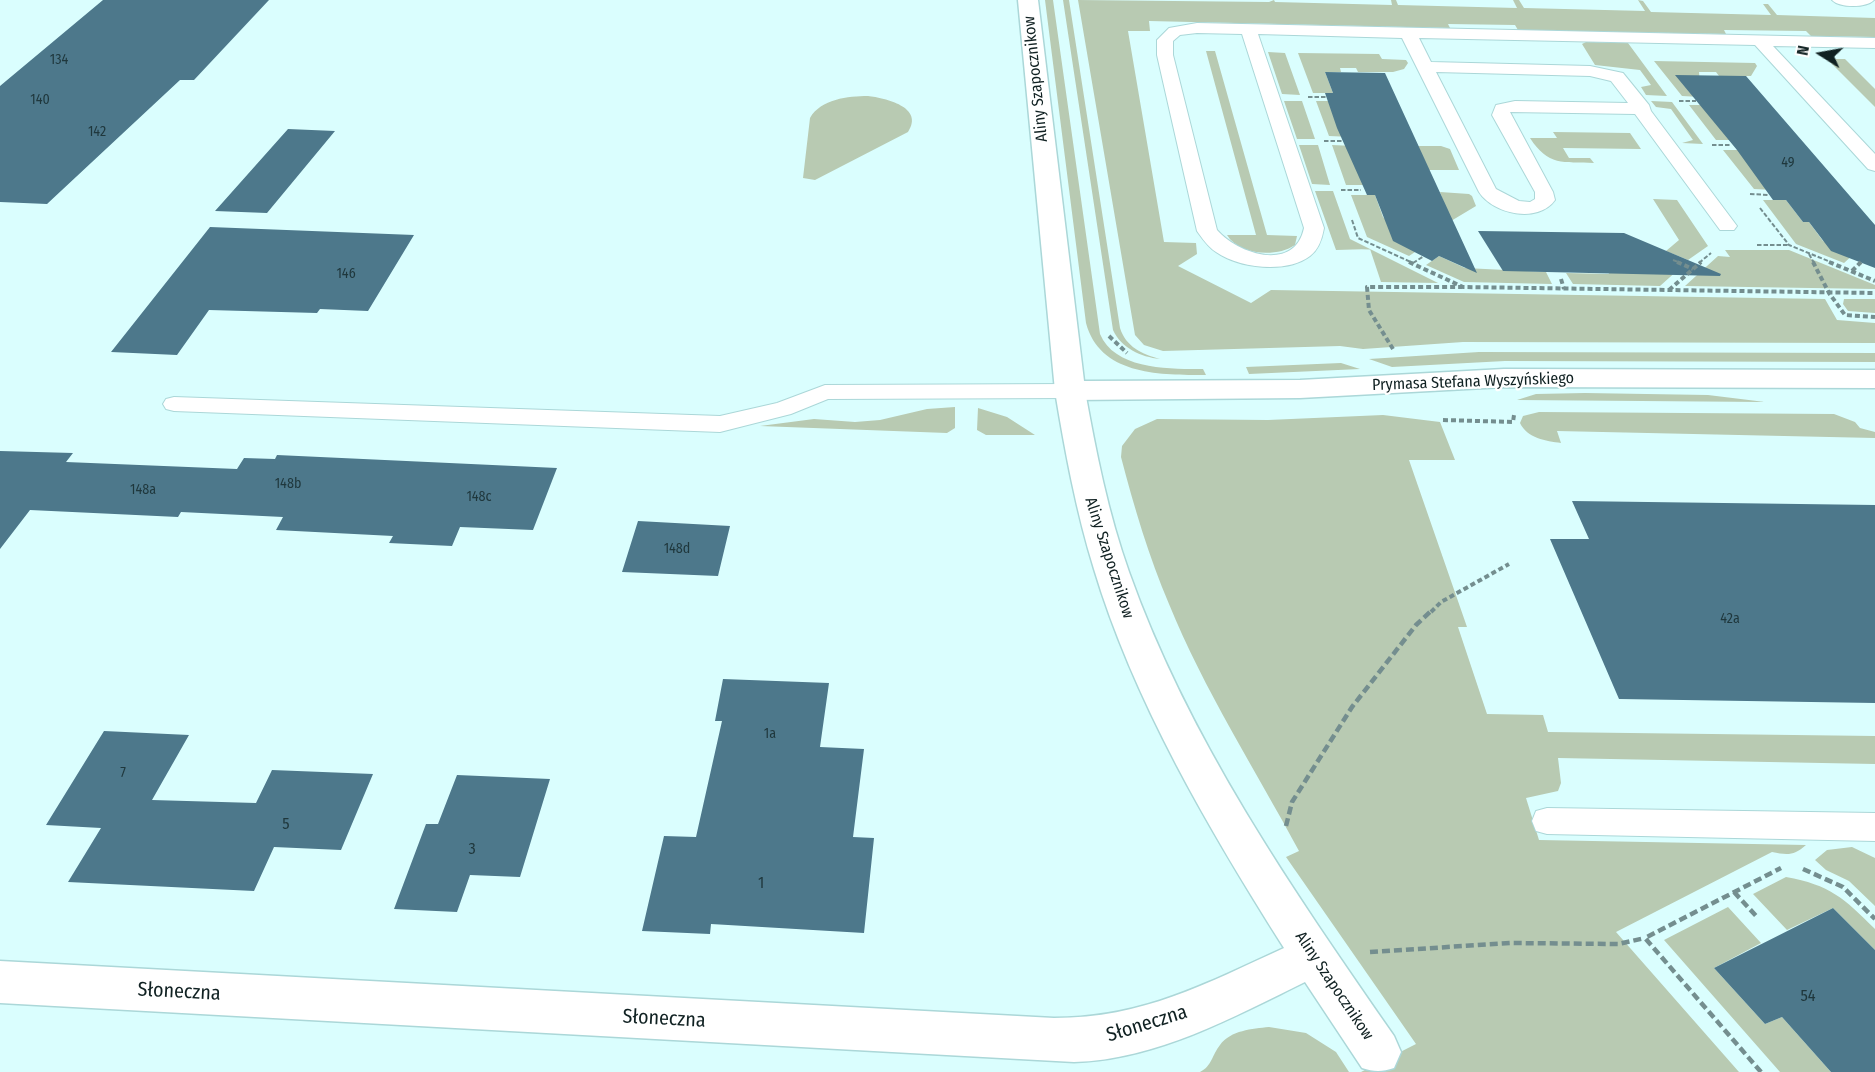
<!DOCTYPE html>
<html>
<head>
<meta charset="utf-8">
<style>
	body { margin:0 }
	#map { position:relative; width:1875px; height:1072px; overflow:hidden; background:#dafefe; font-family:"Fira Sans Condensed",sans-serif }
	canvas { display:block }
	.north { position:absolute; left:1791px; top:24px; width:60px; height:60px; -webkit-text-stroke:4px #fff; paint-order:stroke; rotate:281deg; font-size:16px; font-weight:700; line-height:24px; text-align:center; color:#102122 }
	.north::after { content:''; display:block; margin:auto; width:21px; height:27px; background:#102122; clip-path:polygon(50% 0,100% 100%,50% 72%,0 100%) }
</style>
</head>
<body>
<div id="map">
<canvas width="1875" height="1072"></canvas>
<div class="north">N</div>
</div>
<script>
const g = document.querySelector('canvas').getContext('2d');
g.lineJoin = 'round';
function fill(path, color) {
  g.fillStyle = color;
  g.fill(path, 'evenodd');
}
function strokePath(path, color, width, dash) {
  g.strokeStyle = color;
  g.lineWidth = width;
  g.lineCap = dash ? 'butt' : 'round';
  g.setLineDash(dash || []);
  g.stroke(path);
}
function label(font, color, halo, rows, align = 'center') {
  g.font = font + ' "Fira Sans Condensed",sans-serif';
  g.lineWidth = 4.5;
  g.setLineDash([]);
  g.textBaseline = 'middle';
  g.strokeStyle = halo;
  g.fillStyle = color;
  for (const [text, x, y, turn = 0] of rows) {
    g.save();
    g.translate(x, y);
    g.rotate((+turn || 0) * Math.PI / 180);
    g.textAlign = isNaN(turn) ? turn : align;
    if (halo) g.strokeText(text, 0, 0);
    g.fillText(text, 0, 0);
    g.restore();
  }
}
const green = new Path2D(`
	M1045,0h8l47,334c15,36 70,35 103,35l3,6c-44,0 -106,1 -120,-52z
	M1063,0h6l51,328c6,19 22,26 40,31 -19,-2 -39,-11 -47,-29z
	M1078,0l191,2 5,-2 1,2 117,3 -1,-5h5l2,5 119,3 -4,-8h6l5,8 121,3 -7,-11 5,1 8,11 120,3 -8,-11h5l9,11 98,3v19l-64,-1 -5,-5 -82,-1 2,4 -208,-4 -3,-5 -67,-1 2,4 -301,-7 1,10h-22l36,211 32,1 1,11 -19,12 73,37 20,-13 554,9 12,21 38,3v20l-412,-1 -100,7 -23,-3 -177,5 -19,-6 -9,-10z
	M1586,42l42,1 39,53 -21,-1 -5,-8 10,-2 -11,-15 -45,-5 -13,-21z
	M1206,51h9l52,184 30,1 -2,9c-19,13 -56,10 -68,-10h29z
	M1268,52l17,1 15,42 -18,-1z
	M1298,53l81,1 3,5 24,1 2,3 -4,6 -11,3h-35l-2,-4h-16l1,4h-16l8,21h-20z
	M1827,59h18l30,30v18z
	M1654,61l101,2 2,3 -6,10h-32l-3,-4h-17l2,25 -19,-1z
	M868,96c17,2 57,11 40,36l-93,48 -12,-2 7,-60c11,-19 38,-22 58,-22z
	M1284,101h18l13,38h-18z
	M1316,101h22l14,36 -23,-1z
	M1651,101l21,1 31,42 -21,-1 11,-3 -22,-31 -15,-2z
	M1689,105h21l28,35h-22z
	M1553,132l77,1 11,16 -78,-1 6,10h21l4,5c-31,-1 -46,3 -64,-25h27z
	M1299,145h19l12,40 -18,-1z
	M1332,145l22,1 15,39h-23z
	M1418,146h23l9,3 9,21h-30z
	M1723,150h21l31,40 -21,-1z
	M1315,191h18l17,48 88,44 -57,-1 -11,-33 -34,1z
	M1440,192l29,2 3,2 4,10 -25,15z
	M1351,195h24l8,22 32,35 -6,4 -42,-19z
	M1653,199l24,1 31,46 -20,14 -22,-9 13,-11z
	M1763,200h23l17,22h6l14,19 32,12 -11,10 -48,-19z
	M1725,250h64l86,35v4l-190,-3 33,-30 12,1z
	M1439,256l26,12 81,4 6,12 -88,-2 -38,-17z
	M1607,269h72l-19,17 -87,-2 -7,-11 43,1z
	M1844,299h31v14l-27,-2 -5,-7z
	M1479,352l396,1v9l-370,-1 -113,6 -23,-8z
	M1341,363l19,6 -111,5 -3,-7z
	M1585,393l123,2 57,7 -248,-2 19,-6z
	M955,407v21l-8,5 -187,-7 54,-7 41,3 25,-2 47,-11z
	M978,408l29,9 28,18h-49l-9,-5z
	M1539,412l295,2 21,8 5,6 15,4v6l-318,-7 4,12c-15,-2 -34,-5 -41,-20l3,-7z
	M1383,415l57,7 15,38h-46l58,167h-9l29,87 56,1 5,17 327,4v28l-317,-6 3,25 -3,8 -32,7 13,42 267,5c-12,11 -19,10 -34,7l-156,80 123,140h-378l55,-28 -130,-187 13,-6c-44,-82 -95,-161 -130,-247 -20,-47 -35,-97 -48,-147l1,-11 13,-17 22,-10 111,1z
	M1852,847l23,11v48l-26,-25 -23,-11 -11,-10 12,-10z
	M1786,877c44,8 58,21 89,52v21l-42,-42 -46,22 -34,-36z
	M1728,907l33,36 -47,25 51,56 17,-7 49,55h-51l-116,-132z
	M1269,1027l37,6 30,19 13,20h-149c12,-6 12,-17 20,-27 11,-15 32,-16 49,-18z`);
const building = new Path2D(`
	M103,0h166l-75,80h-14l-133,124 -47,-2v-116z
	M1325,72l60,1 92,200 -38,-17 -7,5 -39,-20 -18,-46h-8l-30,-67 -12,-35h8z
	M1675,75l71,1 129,149v43l-44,-17 -22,-29h-6l-17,-22h-13l-36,-50z
	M288,129l47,2 -68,82 -52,-2z
	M210,227l204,8 -46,76 -48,-2 -3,4 -108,-3 -32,45 -66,-3z
	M1478,231l146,2 97,41 -1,2 -217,-5z
	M0,451l73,2 -7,9 171,7 7,-11 31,1 2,-4 280,13 -24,62 -73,-3 -8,19 -63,-3 4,-7 -117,-6 7,-13 -102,-5 -3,5 -148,-7 -30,39z
	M1572,501l303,4v198l-256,-4 -69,-160h39z
	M638,521l92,5 -12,50 -96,-4z
	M723,679l106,4 -9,64 44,2 -11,88 21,1 -10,95 -153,-9 -1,10 -68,-3 22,-95 32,1 26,-116h-7z
	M104,731l85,4 -37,65 104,3 16,-33 101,4 -32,76 -67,-3 -20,44 -186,-9 33,-54 -55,-3z
	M457,775l93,4 -30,98 -50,-2 -13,37 -63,-3 32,-85h12z
	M1833,908l42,42v122h-44l-49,-55 -17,7 -51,-56z`);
const pathFar2 = new Path2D(`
	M1308,97h19
	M1679,101h17
	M1324,141h19
	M1712,145h19
	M1341,190h20
	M1750,194l19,1
	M1760,208l29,37 44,18
	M1352,220l6,18 55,25
	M1757,245h31
	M1809,254l5,9
	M1673,260l8,3
	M1413,263l11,-7
	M1699,263l12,-10`);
const pathFar1 = new Path2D(`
	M1409,262l54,25 412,6
	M1677,262l16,7
	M1813,262l16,31 16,22 30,2
	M1829,262l46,19
	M1852,271l9,-9
	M1561,279l3,10
	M1669,290l32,-28
	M1109,336l18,17
	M1393,349l-24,-39 -2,-23h95
	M1443,420l70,2 1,-7
	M1431,612l10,-10 68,-38`);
const path = new Path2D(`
	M1286,826l6,-24 60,-95 64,-82 16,-15
	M1803,869l40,18 32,32
	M1734,892l24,26
	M1370,952l140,-9 108,1 27,-6
	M1761,1072l-116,-134 136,-70`);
const lane = new Path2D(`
	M1832,0h42c-8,8 -34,8 -42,0z
	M1197,23l678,15v10l-102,-2 102,108v17l-7,-2 -113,-124 -336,-7 12,24 159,4 33,7 26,32 2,6 86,115 -3,4h-14l-85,-116 -125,-2 43,80 2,8c-17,24 -62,14 -76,-8l-77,-154 -144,-4 66,194c-2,11 -5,21 -14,28 -24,18 -71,12 -94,-4 -8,-5 -14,-14 -19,-21l-40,-176v-15l12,-12zM1197,33l45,1 62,194c-9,44 -65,27 -87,2l-44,-175v-14l7,-6zM1436,72l154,4 21,5 17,22 -113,-2 -19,4 -4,10 43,77v7l-5,3 -11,-1 -23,-12z
	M1070,384l8,2 3,5 -3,5 -8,2 -242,1 -37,15 -71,18 -546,-21 -8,-2 -3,-5 3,-5 8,-2 546,19 57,-13 48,-18z
	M1547,808l328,5v28l-328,-7 -11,-3 -4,-10 4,-10z`);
const street = new Path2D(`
	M1070,382l10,2 5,7c11,61 23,122 44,181 60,169 163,317 265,464l7,16 -7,16c-12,4 -20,4 -32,0l-57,-86c-72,35 -149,78 -231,80l-1074,-59v-42l1054,57c89,0 151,-34 230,-70 -74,-117 -150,-246 -190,-379 -18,-58 -29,-118 -39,-178l5,-7z`);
const secondary = new Path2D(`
	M1018,0h20l46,381 216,-1 204,-11 371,1v18l-371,-1 -204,11 -230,2 -10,-2 -5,-7z`);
const numberNames = [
	["134",59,60],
	["140",40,100],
	["142",97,132],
	["49",1788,163],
	["146",346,274],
	["148b",288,484],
	["148a",143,490],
	["148c",479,497],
	["148d",677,549],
	["42a",1730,619],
	["1a",770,734],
	["7",123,773]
];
const streetNames = [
	["Aliny Szapocznikow",1036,79,-96],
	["Prymasa Stefana Wyszyńskiego",1473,382,-2],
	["Aliny Szapocznikow",1109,558,72],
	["Aliny Szapocznikow",1334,986,56]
];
const nearNumbernames = [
	["5",286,825],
	["3",472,850],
	["1",761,884],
	["54",1808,997]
];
const nearStreetnames = [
	["Słoneczna",179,992,3],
	["Słoneczna",664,1019,3],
	["Słoneczna",1147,1024,-17]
];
fill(green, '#b8cab2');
fill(building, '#4d788b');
strokePath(lane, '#abd7d8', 2);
strokePath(street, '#abd7d8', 3);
strokePath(secondary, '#abd7d8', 3);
strokePath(pathFar2, '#748e8f', 2, [4.5, 2]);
strokePath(pathFar1, '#748e8f', 4, [5, 3]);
strokePath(path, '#748e8f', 4.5, [8, 4]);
fill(lane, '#fff');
fill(street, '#fff');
fill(secondary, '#fff');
label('14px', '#1f373c', null, numberNames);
label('16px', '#102122', '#fff', streetNames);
label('16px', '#1f373c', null, nearNumbernames);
label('20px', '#102122', '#fff', nearStreetnames);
</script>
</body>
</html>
